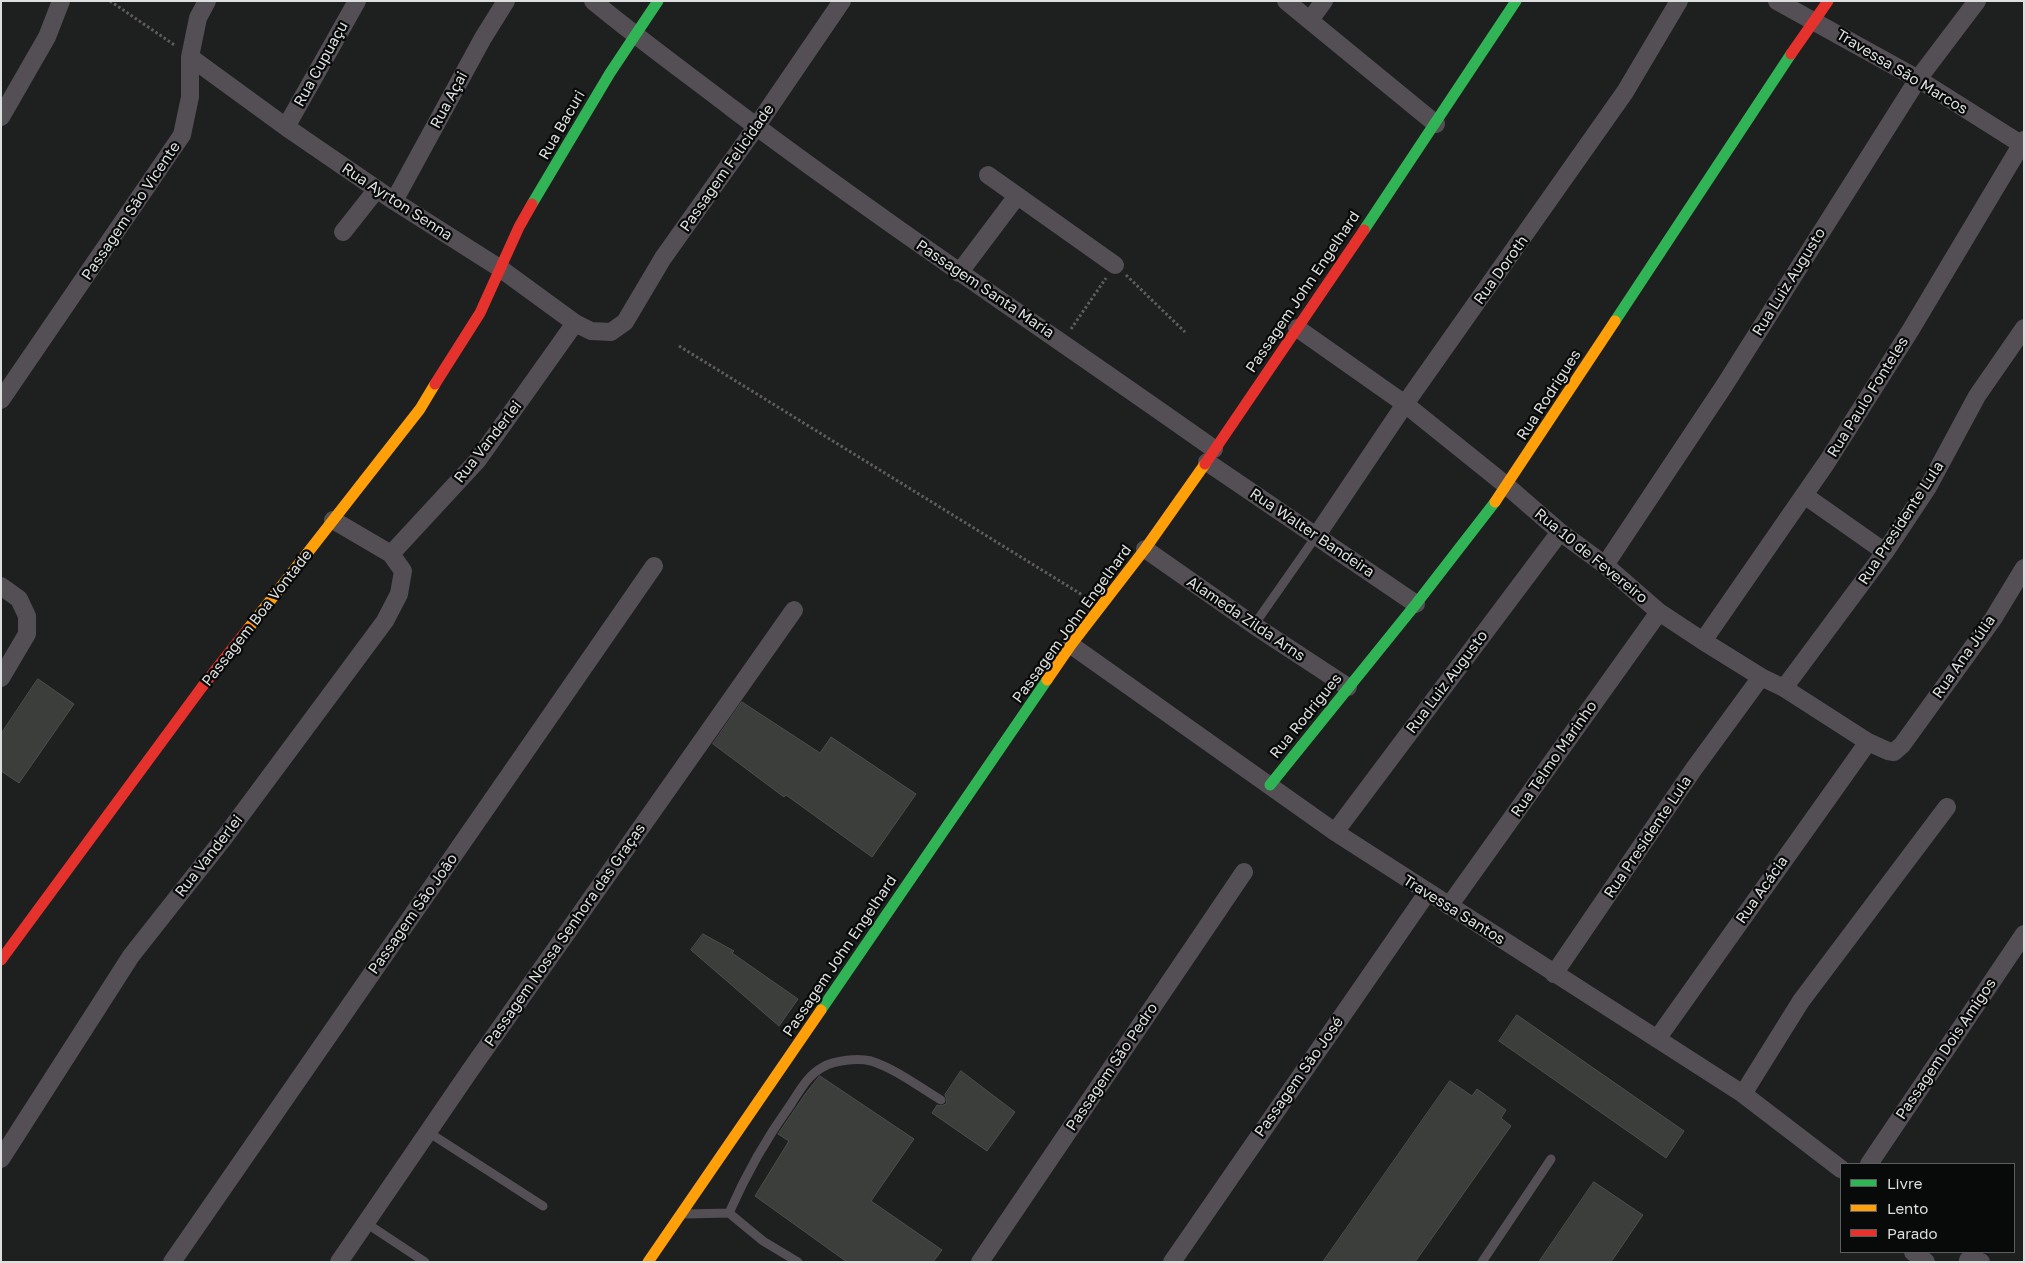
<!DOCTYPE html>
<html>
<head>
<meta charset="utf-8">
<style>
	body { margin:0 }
	#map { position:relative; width:2025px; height:1263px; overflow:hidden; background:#1e1f1f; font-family:"Golos Text",sans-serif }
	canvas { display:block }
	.frame { position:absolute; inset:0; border:2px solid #dddfde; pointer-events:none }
	.legend { position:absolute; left:1840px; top:1163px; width:175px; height:90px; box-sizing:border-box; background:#080909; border:1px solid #5d5f5e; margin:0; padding:6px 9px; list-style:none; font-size:15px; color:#dddfde }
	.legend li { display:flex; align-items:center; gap:10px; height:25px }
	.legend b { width:25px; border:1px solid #5d5f5e }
</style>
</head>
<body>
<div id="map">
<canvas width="2025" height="1263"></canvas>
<div class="frame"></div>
<ul class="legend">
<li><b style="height:6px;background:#30b455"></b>Livre</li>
<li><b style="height:6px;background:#ff9f0a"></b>Lento</li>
<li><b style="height:6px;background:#e5322d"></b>Parado</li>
</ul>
</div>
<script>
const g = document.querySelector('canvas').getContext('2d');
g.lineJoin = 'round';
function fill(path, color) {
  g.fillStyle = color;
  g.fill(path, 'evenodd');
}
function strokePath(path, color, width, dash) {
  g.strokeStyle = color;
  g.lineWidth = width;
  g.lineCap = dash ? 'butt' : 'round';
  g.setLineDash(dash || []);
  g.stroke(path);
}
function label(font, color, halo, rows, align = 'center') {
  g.font = font + ' "Golos Text",sans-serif';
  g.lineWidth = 4.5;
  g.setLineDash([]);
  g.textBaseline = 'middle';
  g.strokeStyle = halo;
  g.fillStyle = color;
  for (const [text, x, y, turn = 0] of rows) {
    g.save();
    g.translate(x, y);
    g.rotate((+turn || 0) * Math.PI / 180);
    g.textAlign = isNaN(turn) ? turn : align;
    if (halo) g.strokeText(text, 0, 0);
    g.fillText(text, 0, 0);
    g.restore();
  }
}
const building = new Path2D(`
	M38,679l36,25 -55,79 -18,-12v-37z
	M742,702l78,51 11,-16 85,57 -44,63 -86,-62 -2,2 -71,-53z
	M703,934l31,17 -2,2 66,46 -19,27 -88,-76z
	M1517,1015l167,116 -18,27 -167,-117z
	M961,1071l54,41 -28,39 -55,-38 5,-8 4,1 5,-2 1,-4 -2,-5z
	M820,1076l94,63 -43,62 71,49 -9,12h-86l-92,-66 34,-55 -11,-7 28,-41z
	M1450,1081l22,15 5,-7 29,21 -5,8 10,8 -96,136h-92z
	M1594,1182l49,33 -32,47h-72z`);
const path = new Path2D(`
	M110,1l66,45
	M1126,275l59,57
	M1071,329l35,-51
	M679,346l405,250`);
const lane = new Path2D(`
	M1254,625l63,-90
	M428,1132l115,74
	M729,1213c18,-41 36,-73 62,-109 9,-14 17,-29 32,-37 12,-7 35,-9 48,-6 25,8 48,26 70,39
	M686,1214l43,-1 34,28 35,21
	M366,1223l59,39
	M1482,1262l69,-103`);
const street = new Path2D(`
	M593,1c46,38 93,72 140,108 157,118 321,227 481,340
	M1286,1l150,123
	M1777,1l141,78 106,67
	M1310,20l14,-19
	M190,57l96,70 108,74 107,68 74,54 16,8 20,1 14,-10 38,-64 93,-131 86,-126
	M1,117l46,-80 14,-36
	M286,127l71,-126
	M988,175l127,90
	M394,201l89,-163 23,-37
	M343,232l34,-43
	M959,273l58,-77
	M1297,328l108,76 102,82 53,46 45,33 54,47 44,29 58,36 23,11 84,54 20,9 6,1 8,-7 91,-126 31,-51
	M1,400l181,-265 8,-38v-40l8,-39 9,-17
	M1207,462l209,142
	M1804,495l81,57
	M1317,535l88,-131 220,-312 54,-91
	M1145,549l110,77 93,61
	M391,554l86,-93 98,-138
	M1605,565l119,-179 194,-307 59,-78
	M1,586l18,13 8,17v18l-26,44
	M1703,641l124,-179 83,-131 114,-191
	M1071,645l264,187 408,262 98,75
	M1784,688l101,-136 43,-65 49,-91 47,-68
	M1335,832l225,-300
	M1449,906l210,-294
	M1554,974l139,-204 68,-93
	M1657,1039l211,-297
	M1743,1094l58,-93 146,-194
	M1,1159l130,-203 93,-118 161,-217 14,-27 4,-23 -12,-17 -58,-34
	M1869,1164l155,-230
	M1913,1252l13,10
	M1968,1260l13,2
	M172,1262l482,-696
	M339,1262l130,-190 325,-462
	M980,1262l264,-390
	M1172,1262l255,-369`);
const fast = new Path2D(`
	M532,204l78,-131 48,-72
	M1364,230l152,-229
	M1615,321l176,-267
	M1270,785l146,-181 79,-102
	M821,1010l226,-330`);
const slow = new Path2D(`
	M1495,502l120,-181
	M248,629l172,-220 15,-25
	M1047,680l24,-35 74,-96 60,-85
	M648,1262l173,-252`);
const jam = new Path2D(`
	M1791,54l37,-53
	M435,384l45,-71 39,-86 13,-23
	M1205,464l159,-234
	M1,960l201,-273 46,-58`);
const streetNames = [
	["Rua Cupuaçu",321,64,-61],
	["Travessa São Marcos",1902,72,31],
	["Rua Açai",449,100,-62],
	["Rua Bacuri",562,125,-60],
	["Passagem Felicidade",727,168,-55],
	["Rua Ayrton Senna",397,202,33],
	["Passagem São Vicente",131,211,-56],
	["Rua Doroth",1501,270,-54],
	["Rua Luiz Augusto",1789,282,-58],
	["Passagem Santa Maria",985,289,34],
	["Passagem John Engelhard",1303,292,-56],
	["Rua Rodrigues",1549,395,-57],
	["Rua Paulo Fonteles",1868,397,-58],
	["Rua Vanderlei",488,442,-52],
	["Rua Presidente Lula",1901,523,-57],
	["Rua Walter Bandeira",1312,533,34],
	["Rua 10 de Fevereiro",1591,556,39],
	["Passagem Boa Vontade",257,618,-52],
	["Alameda Zilda Arns",1246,619,34],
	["Passagem John Engelhard",1072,624,-54],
	["Rua Ana Júlia",1964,657,-55],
	["Rua Luiz Augusto",1447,682,-53],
	["Rua Rodrigues",1306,716,-51],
	["Rua Telmo Marinho",1554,759,-55],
	["Rua Presidente Lula",1648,837,-56],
	["Rua Vanderlei",209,856,-52],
	["Rua Acácia",1762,890,-55],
	["Travessa Santos",1454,910,32],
	["Passagem São João",413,914,-55],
	["Passagem Nossa Senhora das Graças",565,935,-55],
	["Passagem John Engelhard",840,956,-56],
	["Passagem Dois Amigos",1946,1049,-56],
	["Passagem São Pedro",1112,1067,-56],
	["Passagem São José",1299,1077,-55]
];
fill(building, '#3c3e3c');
strokePath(building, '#4c4d4d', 1);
strokePath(path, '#5f5c60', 3, [2.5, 2.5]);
strokePath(lane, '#544e55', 9);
strokePath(street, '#544e55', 18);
strokePath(fast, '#30b455', 11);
strokePath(slow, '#ff9f0a', 11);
strokePath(jam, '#e5322d', 11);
label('15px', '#dddfde', '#080909', streetNames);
</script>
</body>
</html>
